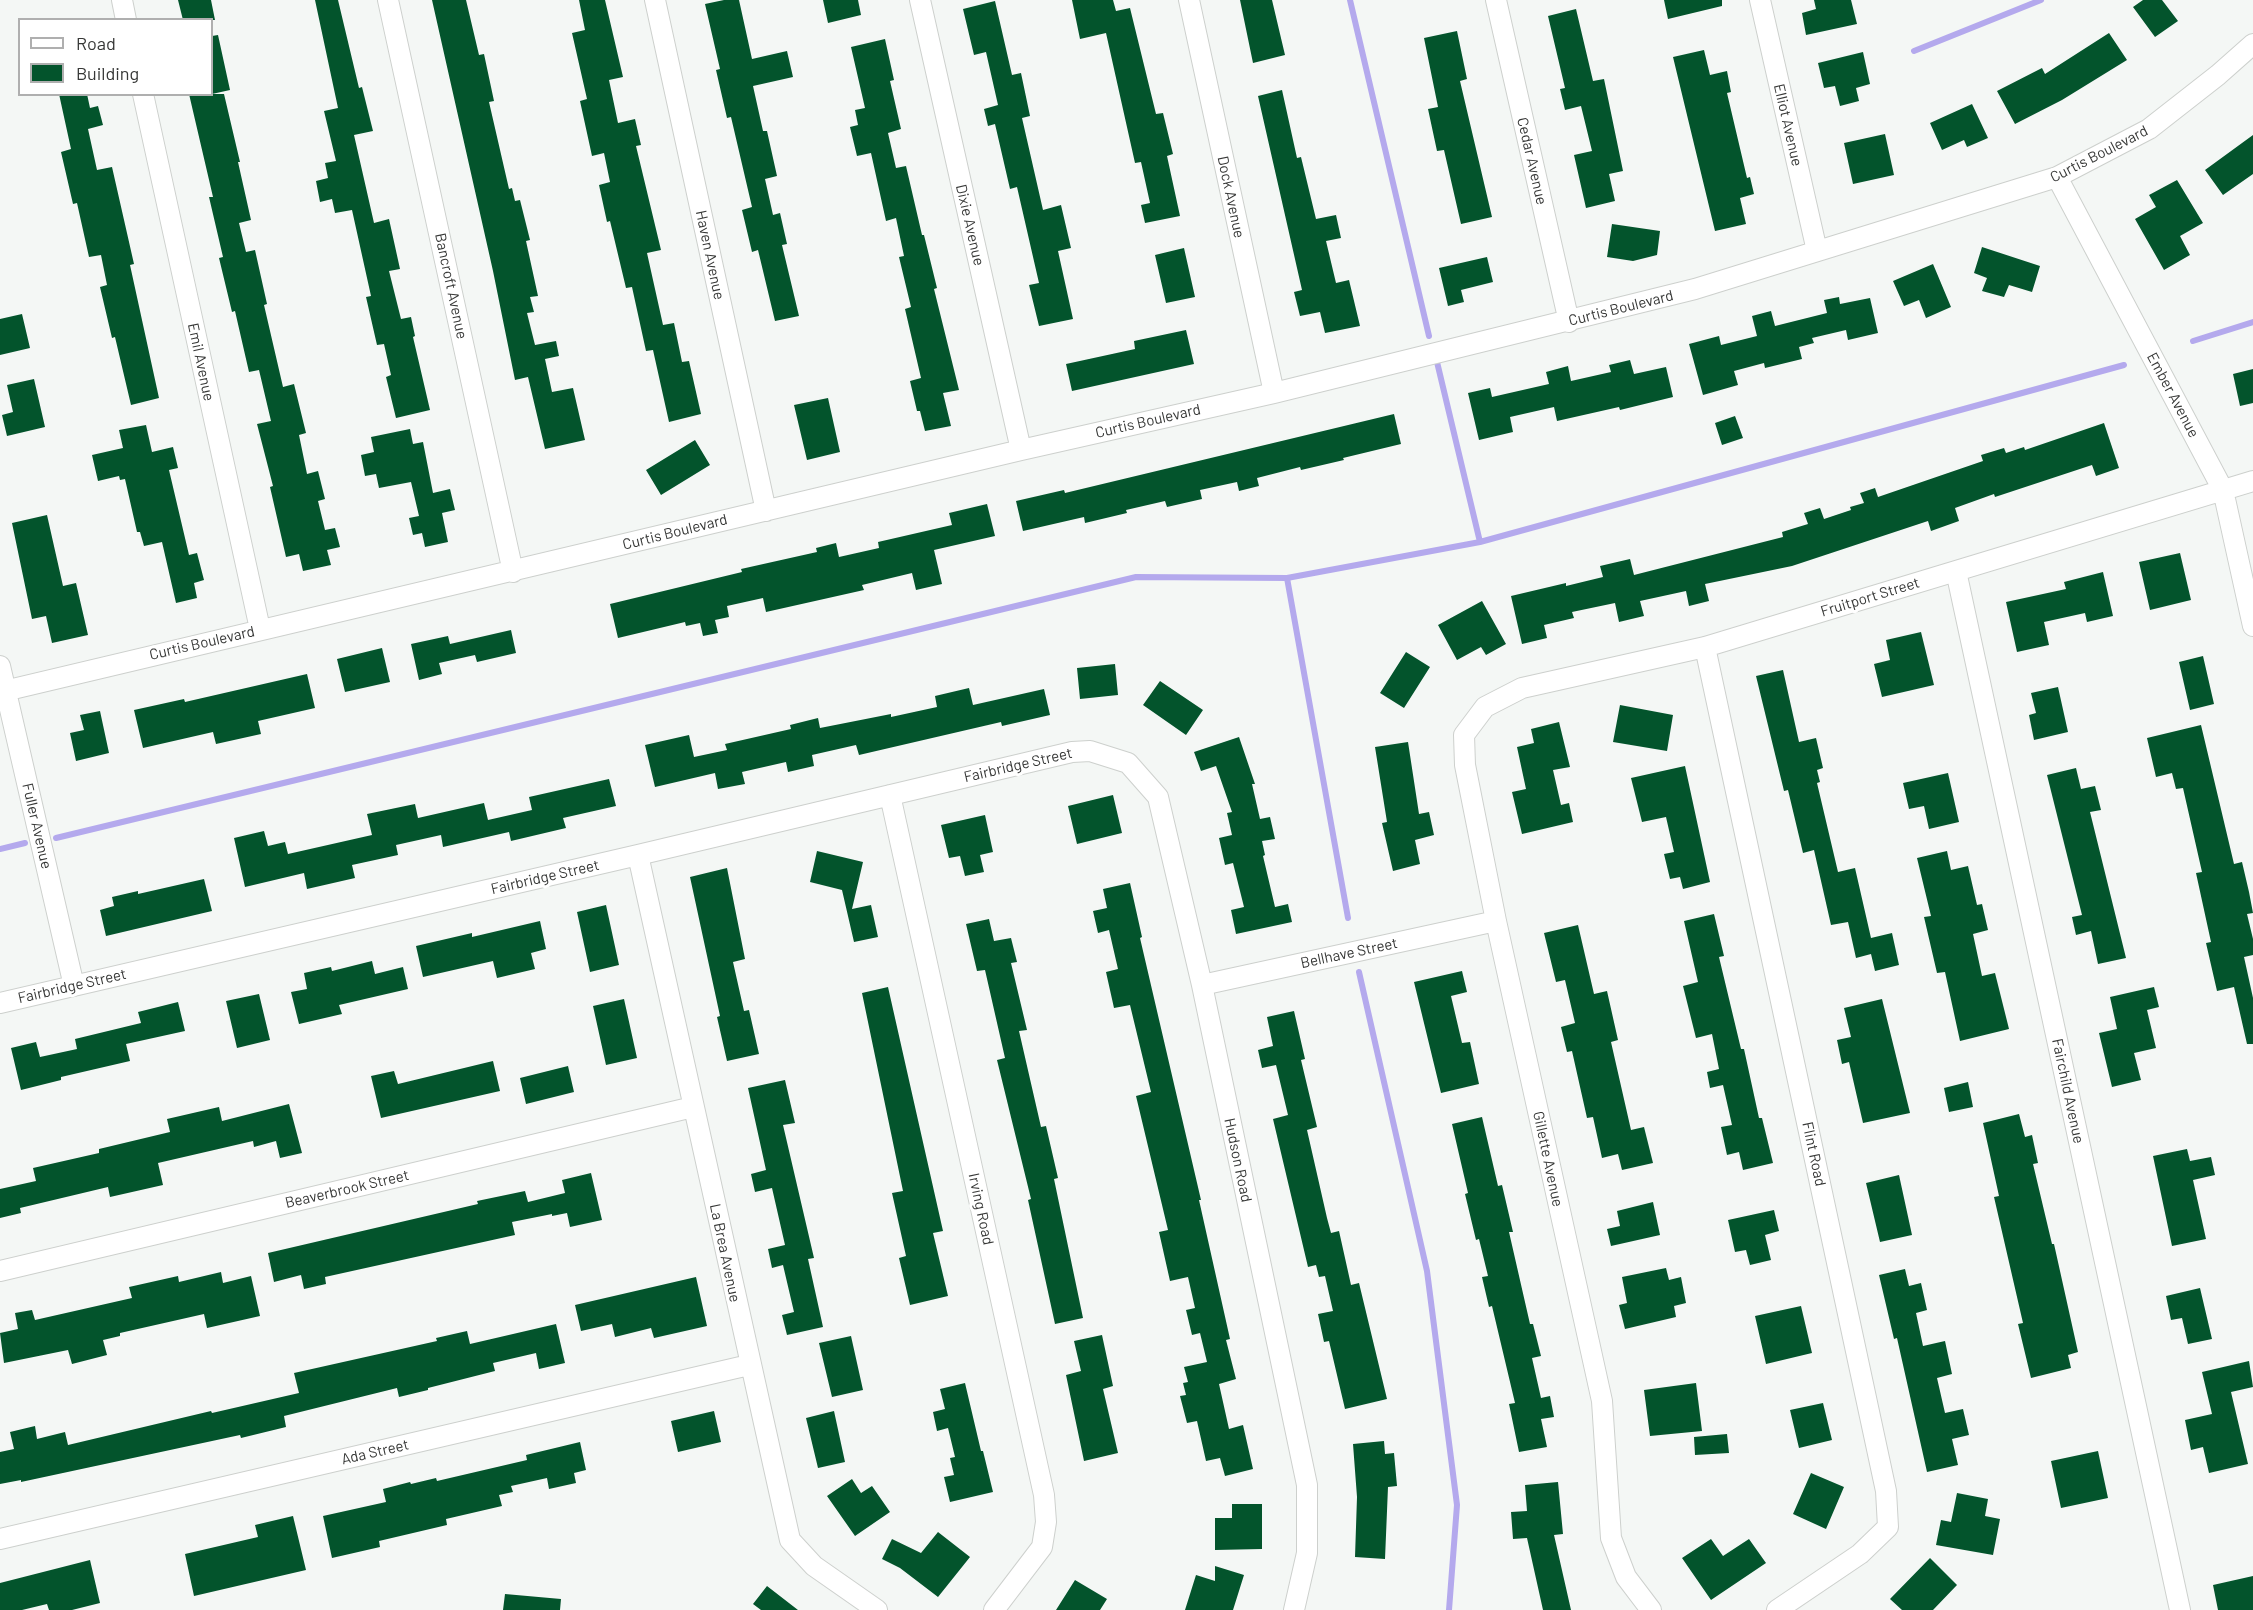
<!DOCTYPE html>
<html>
<head>
<meta charset="utf-8">
<style>
	body { margin:0 }
	#map { position:relative; width:2253px; height:1610px; overflow:hidden; background:#f4f7f5; font-family:Barlow,sans-serif }
	canvas { display:block }
	.legend { position:absolute; left:18px; top:18px; width:195px; height:78px; box-sizing:border-box; background:#fff; border:2px solid #afafaf; margin:0; padding:8px 10px; list-style:none; font-size:18px; color:#373837 }
	.legend li { display:flex; align-items:center; gap:12px; height:30px }
	.legend b { width:30px; border:2px solid #afafaf }
</style>
</head>
<body>
<div id="map">
<canvas width="2253" height="1610"></canvas>
<ul class="legend">
<li><b style="height:8px;background:#fff"></b>Road</li>
<li><b style="height:16px;background:#03542c"></b>Building</li>
</ul>
</div>
<script>
const g = document.querySelector('canvas').getContext('2d');
g.lineJoin = 'round';
function strokePath(path, color, width, dash) {
  g.strokeStyle = color;
  g.lineWidth = width;
  g.lineCap = dash ? 'butt' : 'round';
  g.setLineDash(dash || []);
  g.stroke(path);
}
function fill(path, color) {
  g.fillStyle = color;
  g.fill(path, 'evenodd');
}
function label(font, color, halo, rows, align = 'center') {
  g.font = font + ' Barlow,sans-serif';
  g.lineWidth = 6;
  g.setLineDash([]);
  g.textBaseline = 'middle';
  g.strokeStyle = halo;
  g.fillStyle = color;
  for (const [text, x, y, turn = 0] of rows) {
    g.save();
    g.translate(x, y);
    g.rotate((+turn || 0) * Math.PI / 180);
    g.textAlign = isNaN(turn) ? turn : align;
    if (halo) g.strokeText(text, 0, 0);
    g.fillText(text, 0, 0);
    g.restore();
  }
}
const stream = new Path2D(`
	M1350,0l79,336
	M1914,51l127,-51
	M2193,341l60,-19
	M1437,362l43,180
	M1287,578l61,340
	M56,838l1080,-261 151,1 193,-36 644,-177
	M0,849l25,-6
	M1359,972l68,299 30,234 -8,105`);
const building = new Path2D(`
	M178,0h33l4,20h-32z
	M315,0h23l21,88 3,-1 11,44 -19,4 20,88 15,-4 11,50 -11,2 12,48 10,-2 4,19 -2,1 17,73 -34,8 -10,-41 5,-2 -7,-31 -7,1 -11,-48 5,-1 -19,-86 -17,3 -3,-14 -12,3 -4,-21 12,-3 -3,-15 11,-2 -12,-50 14,-3z
	M432,0h34l13,55 5,-1 10,47 -5,1 20,87 3,-1 3,13 5,-1 10,40 -4,1 12,55 -8,1 4,15 -7,1 8,32 21,-4 3,15 -14,3 7,33 21,-4 12,52 -40,9 -17,-72 -13,3 -22,-109z
	M579,0h26l18,77 -14,3 9,43 17,-4 6,26 -5,1 25,104 -14,3 16,72 11,-2 8,39 7,-1 12,53 -32,8 -16,-72 -7,1 -14,-64 -6,1 -16,-67 -3,1 -8,-37 11,-3 -6,-29 -12,3 -12,-55 7,-2 -15,-66 13,-3z
	M724,0h15l13,59 35,-8 6,26 -40,9 10,45h4l10,45 -12,3 8,36 7,-2 7,31 -5,1 17,71 -24,5 -17,-71 -6,2 -10,-42 10,-3 -21,-90 -4,1 -11,-48 4,-1 -15,-65z
	M823,0h35l3,15 -33,8z
	M1072,0h41l3,11 14,-3 26,106 7,-1 10,41 -6,2 13,60 -35,7 -4,-18 9,-2 -9,-41 -6,1 -29,-130 -26,6z
	M1240,0h32l13,55 -32,8z
	M1664,0h58v6l-54,13z
	M1814,0h37l6,24 -51,11 -4,-22 14,-4z
	M2143,0h19l16,21 -23,16 -22,-30z
	M995,1l17,74 9,-2 9,43 -8,2 21,92 18,-5 10,43 -13,3 15,68 -34,7 -10,-41 10,-2 -22,-96 -7,2 -15,-65 -7,2 -4,-17 14,-4 -12,-53 -12,3 -11,-46z
	M1576,9l17,72 11,-2 19,92 -14,3 6,27 -29,7 -12,-53 18,-4 -11,-45 -16,4 -5,-21 5,-1 -17,-72z
	M1457,31l10,48 -7,2 32,136 -31,7 -17,-74 -7,1 -9,-42 10,-2 -14,-69z
	M2109,33l18,27 -65,40 -47,24 -18,-33 45,-23 3,6z
	M218,35l12,55 -18,4h12l16,68h-2l13,58 -12,3 7,29 9,-2 12,54 -3,1 19,82 11,-3 12,49 -7,2 8,39 11,-3 7,28 -7,2 7,29 10,-2 5,19 -13,3 4,15 -28,6 -4,-17 -13,3 -16,-70 3,-1 -16,-62 14,-3 -12,-51 -10,2 -14,-61 -3,1 -13,-54 4,-1 -14,-60h4l-24,-103h23v-58z
	M885,39l9,41 -4,1 11,48 -13,4 8,35 10,-2 16,69h2l13,53 -3,1 25,101 -16,3 8,33 -26,5 -5,-20h-3l-7,-30 11,-3 -16,-69 6,-2 -12,-50 5,-1 -8,-38 -10,3 -15,-68 -14,3 -7,-29 8,-2 -3,-15 10,-2 -14,-61z
	M1704,50l6,25 17,-4 4,21 -4,1 20,85 3,-1 4,17 -14,4 6,26 -31,7 -42,-174z
	M1863,52l7,32 -14,4 3,13 -19,5 -5,-20 -11,2 -6,-25z
	M1282,90l15,68 4,-1 15,62 20,-4 5,23 -15,3 10,42 13,-3 11,46 -35,7 -5,-21 -20,4 -6,-24 8,-2 -44,-194z
	M59,94h28l3,14 8,-2 5,19 -15,4 9,41 15,-3 22,97 -4,1 29,133 -28,7 -16,-68 -3,1 -12,-51 7,-2 -6,-30 -12,2 -12,-54 -4,1 -12,-52 10,-3z
	M1972,104l16,34 -21,9 -3,-7 -22,10 -12,-27z
	M1885,134l9,41 -41,9 -9,-41z
	M2253,135v39l-30,21 -18,-25z
	M2177,180l26,43 -23,13 10,19 -26,15 -29,-51 21,-12 -7,-12z
	M1612,224l48,7 -3,24 -24,6 -26,-4z
	M1982,247l58,19 -8,26 -23,-7 -5,12 -22,-6 5,-13 -13,-5z
	M1184,248l11,49 -29,6 -11,-48z
	M1487,257l6,25 -32,8 3,12 -16,4 -9,-38z
	M1933,264l18,43 -25,11 -7,-18 -15,6 -11,-25z
	M1839,297l1,7 30,-6 8,35 -30,7 -2,-10 -34,8 2,5 -15,4 3,12 -37,9 -1,-5 -30,8 4,14 -35,10 -14,-51 30,-8 2,9 36,-9 -5,-20 19,-5 4,15 52,-13 -3,-13z
	M22,314l8,34 -30,7v-36z
	M1186,330l8,34 -122,27 -6,-27 69,-15 -1,-8z
	M1630,360l4,14 32,-7 7,30 -53,13 -1,-3 -62,14 -3,-14 -44,10 3,15 -34,8 -11,-47 22,-5 2,9 57,-13 -3,-12 22,-6 3,15 40,-9 -2,-7z
	M2253,369v34l-13,3 -7,-32z
	M34,379l11,48 -38,9 -5,-21 11,-3 -6,-27z
	M828,398l12,54 -33,8 -13,-55z
	M1394,414l7,30 -58,14 1,2 -43,10 -1,-3 -43,11 2,8 -20,5 -2,-9 -37,8 2,9 -35,8 -2,-6 -39,9 1,3 -42,10 -1,-6 -61,14 -7,-30 48,-11 1,3z
	M1735,416l8,22 -21,7 -7,-22z
	M2104,423l15,45 -23,8 -4,-11 -97,32 -1,-3 -39,14 4,13 -28,10 -3,-10 -136,45 -87,18 4,17 -20,5 -3,-15 -46,10 4,15 -25,6 -4,-19 -43,9 2,6 -30,7 3,13 -25,6 -11,-48 55,-13v3l37,-9 -3,-11 30,-7 4,16 149,-38 -1,-5 26,-8 -4,-11 16,-5 4,11 27,-9 -1,-3 14,-4 -4,-10 15,-5 3,9 105,-36 -2,-6 23,-7 2,5 18,-6 1,3z
	M146,425l6,27 21,-5 5,21 -9,2 20,85 8,-2 7,27 -10,3 3,15 -21,5 -14,-61 -18,4 -4,-14h-3l-12,-53 -5,1 -1,-4 -21,5 -6,-26 31,-7 -4,-18z
	M410,429l3,15 10,-2 10,51 17,-4 5,21 -13,3 6,29 -23,5 -3,-14 -9,2 -4,-17 10,-2 -8,-34 -32,6 -3,-14 -11,2 -4,-21 13,-3 -3,-15z
	M695,440l15,25 -49,30 -15,-25z
	M987,504l8,32 -61,14 8,34 -26,6 -4,-17 -50,12 2,5 -98,22 -3,-14 -36,8 2,11 -14,3 3,13 -15,3 -3,-13 -14,3 -1,-4 -67,16 -8,-34 132,-32 -1,-3 76,-17 -1,-4 20,-5 3,14 40,-9 -1,-6 74,-17 -3,-12z
	M47,515l16,71 13,-3 12,52 -36,8 -6,-27 -14,3 -20,-96z
	M2180,553l11,47 -41,10 -11,-48z
	M2103,572l10,44 -26,6 -2,-9 -41,9 5,23 -32,7 -11,-50 60,-13 -2,-7z
	M1482,601l24,43 -20,11 -5,-8 -24,13 -19,-35z
	M511,630l5,23 -39,9 -2,-7 -36,8 3,11 -23,6 -8,-36 37,-8 2,8z
	M1921,632l13,53 -52,12 -8,-33 16,-4 -4,-20z
	M382,648l8,34 -45,10 -8,-33z
	M1406,652l24,15 -26,41 -24,-15z
	M2203,656l11,48 -24,6 -11,-48z
	M1115,664l3,31 -38,4 -3,-31z
	M1783,670l16,72 17,-4 7,30 -6,2 3,12 -3,1 21,89 17,-4 16,70 21,-5 7,32 -24,6 -4,-17 -15,4 -8,-36 -17,3 -17,-75 -11,3 -15,-63 -4,1 -28,-115z
	M307,674l8,34 -57,13 3,13 -45,10 -3,-12 -70,16 -9,-38 50,-11 1,3z
	M1160,681l43,29 -17,25 -43,-30z
	M2058,687l10,45 -34,8 -5,-25 7,-2 -5,-20z
	M969,688l4,17 71,-16 6,26 -48,11 -1,-4 -142,33 -3,-10 -44,10 2,11 -26,6 -2,-10 -44,10 3,12 -27,5 -3,-16 -60,14 -10,-42 44,-10 5,22 33,-7 -2,-6 66,-15 -1,-4 28,-7 2,10 71,-14v3l46,-10 -2,-11z
	M1620,705l53,10 -6,36 -54,-9z
	M100,711l9,42 -33,8 -6,-28 14,-3 -4,-15z
	M1559,722l11,45 -17,3 8,35 8,-2 4,19 -51,12 -10,-42 14,-3 -9,-42 17,-4 -3,-14z
	M2201,725l33,139 8,-2 7,30 4,21 -6,1 6,25v16l-9,2 9,41v46h-6l-13,-57 -17,4 -11,-48 5,-1 -15,-69 6,-1 -19,-84 -7,1 -4,-16 -16,4 -9,-39z
	M1239,737l16,47h-3l8,35 10,-2 5,22 -13,2 3,14 -2,1 12,51 13,-3 4,18 -56,12 -5,-24 13,-3 -11,-44 -8,2 -6,-27 13,-3 -5,-22 5,-1 -16,-46 -15,5 -7,-19z
	M1408,742l11,72 10,-2 5,23 -19,5 5,24 -27,7 -11,-48 5,-1 -12,-75z
	M1685,766l25,116 -27,7 -3,-12 -10,2 -6,-25 10,-2 -8,-35 -24,5 -11,-44z
	M2076,768l5,21 14,-3 6,24 -11,2 36,146 -28,6 -7,-33 -15,4 -4,-18 10,-2 -35,-140z
	M1948,773l11,49 -30,7 -5,-23 -15,3 -6,-26z
	M609,779l7,27 -53,12 3,10 -55,13 -2,-9 -66,15 -2,-12 -45,10 2,10 -46,10 3,13 -48,11 -3,-16 -59,14 -11,-49 30,-7 4,15 17,-4 3,12 84,-19 -5,-21 48,-10 3,14 66,-15 4,17 44,-10 -3,-13z
	M1113,795l9,38 -45,11 -9,-38z
	M985,815l8,37 -13,3 4,17 -19,4 -5,-20 -11,2 -8,-33z
	M817,851l46,11 -11,47 19,-4 7,32 -24,5 -12,-52 -32,-8z
	M1947,851l4,19 17,-4 9,39 5,-1 6,26 -15,4 9,42 13,-3 14,56 -49,12 -15,-69 -8,1 -13,-56 7,-1 -14,-58z
	M727,868l18,91 -12,3 11,49 5,-1 10,44 -32,7 -10,-44 3,-1 -30,-139z
	M204,879l8,32 -106,25 -6,-26 14,-4 -2,-9 26,-6v3z
	M1130,883l12,54 -2,1 61,262h-2l31,139 -4,1 10,39 -17,5 10,45 14,-4 10,44 -28,7 -5,-18 -14,3 -9,-40 -10,2 -7,-27 6,-1 -3,-12 5,-1 -4,-15 23,-5 -7,-29 -8,2 -6,-25 9,-2 -7,-31 -18,4 -11,-49 9,-2 -32,-134 15,-4 -21,-87 -16,3 -8,-36 12,-3 -9,-39 -11,3 -5,-22 14,-3 -4,-19z
	M606,905l13,60 -29,7 -13,-60z
	M1714,914l10,42 -5,1 22,92h3l15,69h3l11,45 -30,7 -4,-18 -12,3 -6,-28 11,-2 -9,-40 -13,3 -3,-16 12,-3 -7,-35 -16,4 -13,-52 15,-4 -14,-61z
	M989,919l5,22 17,-3 6,24 -6,1 16,67 -8,1 22,96 5,-1 12,52 -4,1 29,139 -28,6 -27,-124 3,-1 -34,-139 8,-2 -20,-88 -8,1 -11,-47z
	M540,921l6,28 -15,4 4,16 -38,9 -4,-17 -70,16 -7,-31 56,-13v4z
	M1578,925l16,69 13,-3 11,49 -7,2 20,88 13,-3 9,36 -31,7 -4,-16 -16,4 -9,-41 -6,1 -15,-67 -5,1 -6,-25 14,-4 -10,-43 -9,2 -12,-49z
	M372,961l3,13 28,-7 5,22 -69,16 3,9 -43,10 -8,-32 16,-3 -3,-16 27,-6 1,4z
	M1462,971l5,21 -16,4 11,47 8,-1 9,42 -38,9 -27,-111z
	M888,987l55,244 -10,2 15,63 -38,9 -11,-47 7,-2 -14,-63 11,-2 -41,-198z
	M2154,987l5,20 -12,3 9,38 -22,5 7,27 -29,7 -13,-54 18,-4 -7,-32z
	M259,994l11,46 -33,8 -11,-47z
	M624,999l13,59 -31,7 -13,-59z
	M1882,999l28,114 -47,10 -14,-61 -7,2 -5,-24 14,-3 -7,-29z
	M178,1002l7,29 -59,13 4,17 -69,16v3l-40,10 -10,-42 25,-6 4,15 37,-8 -2,-10 66,-16 -3,-11z
	M1294,1011l11,48 -4,1 16,67 -10,3 20,88 4,15 8,-2 12,54 8,-2 28,116 -42,10 -16,-68 -5,1 -6,-28 15,-3 -8,-35 -6,1 -3,-12 -8,2 -35,-148 15,-4 -12,-50 -14,3 -4,-18 15,-4 -6,-29z
	M493,1061l7,30 -119,27 -10,-42 23,-5 4,13z
	M568,1066l6,26 -48,12 -6,-26z
	M785,1080l10,43 -12,2 31,133 -6,1 15,68 -36,8 -5,-20 12,-3 -11,-47 -11,3 -4,-19 17,-4 -13,-57 -17,4 -4,-18 15,-4 -18,-82z
	M1968,1082l5,25 -24,5 -5,-24z
	M289,1104l13,49 -22,5 -4,-17 -22,6 -1,-6 -95,22 5,22 -53,12 -2,-10 -88,21 1,5 -21,5v-29l36,-8 -3,-13 66,-15v-4l71,-17 -3,-13 52,-12 3,14z
	M2019,1114l6,23 7,-2 6,28 -5,1 19,80h2l24,108 -10,3 3,13 -40,10 -13,-54 5,-1 -29,-126 5,-1 -16,-73z
	M1482,1117l16,69 4,-1 11,47h-4l21,92h3l8,32 -9,2 9,40 9,-2 4,21 -13,2 6,28 -28,5 -10,-48 6,-1 -23,-97 -3,1 -7,-30 6,-1 -9,-37 -3,1 -11,-46 3,-1 -16,-69z
	M2187,1149l3,12 21,-4 4,18 -22,5 13,59 -34,7 -19,-90z
	M591,1173l11,47 -32,7 -3,-14 -15,3v-2l-40,8 3,13 -190,42 1,7 -22,5 -3,-14 -27,7 -6,-29 210,-49 -1,-3 48,-10 3,11 37,-9 -3,-13z
	M1899,1175l13,60 -32,7 -14,-59z
	M1653,1202l7,33 -49,11 -4,-17 13,-3 -3,-15z
	M1774,1210l5,21 -14,4 6,25 -21,5 -4,-15 -11,2 -7,-32z
	M1666,1268l3,12 12,-3 5,26 -12,3 2,11 -51,12 -6,-24 8,-2 -5,-26z
	M1905,1269l4,17 12,-3 6,27 -11,3 7,33 22,-5 7,33 -15,4 8,35 18,-4 6,26 -17,4 6,26 -31,7 -30,-134 -3,1 -15,-64z
	M221,1272l2,11 28,-7 9,40 -53,12 -3,-14 -84,19v3l-17,4 4,15 -35,9 -4,-14 -64,13 -4,-30 18,-4 -3,-16 17,-3 3,10 97,-22 -3,-11 49,-11 1,6z
	M696,1277l11,49 -53,12 -3,-10 -36,9 -3,-13 -31,7 -6,-26z
	M2200,1288l12,51 -24,5 -6,-26 -11,2 -5,-24z
	M1801,1306l11,47 -46,11 -11,-48z
	M556,1324l9,39 -26,6 -3,-16 -43,10 2,8 -67,17v2l-29,7 -2,-9 -113,28 2,11 -45,11 -1,-3 -219,47v-2l-21,4v-32l14,-3 -4,-17 25,-6 2,13 28,-7 3,13 143,-34 1,2 87,-20 -5,-20 143,-32 -1,-3 31,-7 3,13z
	M1102,1335l11,51 -10,3 15,64 -34,8 -18,-86 15,-4 -7,-30z
	M851,1336l12,54 -31,7 -13,-54z
	M2249,1361l4,26 -22,5 17,72 -39,9 -6,-26 -12,3 -6,-30 27,-6 -10,-42z
	M965,1383l16,68h2l10,41 -43,10 -6,-25 10,-2 -4,-17 5,-1 -7,-29 -11,3 -4,-19 12,-3 -5,-20z
	M1696,1383l6,48 -52,5 -6,-46z
	M1823,1403l9,37 -33,8 -9,-38z
	M714,1411l7,31 -43,10 -7,-31z
	M834,1411l11,51 -27,6 -12,-50z
	M1727,1434l2,19 -34,2 -1,-18z
	M1384,1441l1,13 9,-1 3,33 -9,1 -3,72 -30,-2 2,-60 -4,-53z
	M580,1442l6,28 -12,3 2,10 -27,6 -2,-11 -36,8 2,6 -14,3 3,11 -56,13 1,6 -68,16 1,6 -48,11 -9,-42 63,-14 -3,-13 27,-7 1,2 25,-6 1,3 90,-21 -1,-5z
	M2098,1451l10,47 -47,10 -10,-47z
	M1811,1473l33,14 -18,42 -33,-15z
	M852,1479l9,14 11,-7 18,26 -35,24 -28,-40z
	M1558,1482l5,52 -9,1 17,75h-28l-16,-72 -14,1 -2,-27 16,-1 -2,-26z
	M1957,1493l31,6 -3,17 15,3 -7,36 -57,-10 5,-25 10,2z
	M1232,1504h30v45l-47,1v-32h17z
	M293,1516l13,54 -112,26 -9,-42 73,-17 -3,-12z
	M938,1532l32,25 -32,40 -38,-29 -18,-9 10,-20 29,14z
	M1711,1539l12,17 26,-17 17,24 -55,37 -29,-42z
	M1930,1558l27,27 -24,25h-31l-12,-11z
	M90,1560l10,43 -28,7h-23l-2,-6 -25,6h-22v-27z
	M1215,1566l29,9 -11,35h-48l11,-35 19,6z
	M2253,1576v34h-35l-5,-25z
	M1075,1580l32,19 -7,11h-44z
	M767,1586l31,24h-37l-8,-6z
	M505,1594l56,5 -1,11h-57z`);
const minor = new Path2D(`
	M122,0l4,20
	M388,0l125,572
	M655,0l111,511
	M920,0l101,450
	M1189,0l85,393
	M1496,0l73,322
	M1760,0l57,251
	M143,94l117,535
	M2057,177l166,313 30,136
	M1956,571l224,1039
	M1705,647l181,844 2,36 -28,27 -83,56
	M0,666l74,320
	M0,692l1021,-242 253,-57 421,-104 362,-112 92,-48 69,-54 35,-31
	M890,795l154,700 2,27 -4,25 -48,63
	M638,855l152,685 24,26 63,44
	M1202,985l294,-64
	M0,1003l638,-148 434,-103 18,-1 38,12 30,34 44,188 105,500v68l-13,57
	M0,1271l693,-164
	M0,1539l749,-174
	M1651,1610l-25,-33 -15,-39 -9,-137 -106,-480 -31,-156 -1,-30 21,-28 37,-19 183,-41 548,-166`);
const streetNames = [
	["Elliot Avenue",1788,125,77],
	["Curtis Boulevard",2099,154,-27],
	["Cedar Avenue",1532,161,77],
	["Dock Avenue",1231,197,78],
	["Dixie Avenue",970,225,77],
	["Haven Avenue",710,255,78],
	["Bancroft Avenue",451,286,78],
	["Curtis Boulevard",1621,308,-14],
	["Emil Avenue",201,362,78],
	["Ember Avenue",2173,395,62],
	["Curtis Boulevard",1148,421,-13],
	["Curtis Boulevard",675,532,-14],
	["Fruitport Street",1870,597,-17],
	["Curtis Boulevard",202,643,-13],
	["Fairbridge Street",1018,765,-13],
	["Fuller Avenue",37,826,77],
	["Fairbridge Street",545,877,-13],
	["Bellhave Street",1349,953,-12],
	["Fairbridge Street",72,986,-13],
	["Fairchild Avenue",2068,1091,78],
	["Flint Road",1814,1154,78],
	["Gillette Avenue",1548,1159,78],
	["Hudson Road",1238,1160,78],
	["Beaverbrook Street",347,1189,-13],
	["Irving Road",981,1209,78],
	["La Brea Avenue",725,1253,78],
	["Ada Street",375,1452,-13]
];
strokePath(stream, '#b4a9ed', 6);
fill(building, '#03542c');
strokePath(minor, '#cdd0cd', 22);
strokePath(minor, '#fff', 20);
label('15px', '#373837', '#fff', streetNames);
</script>
</body>
</html>
